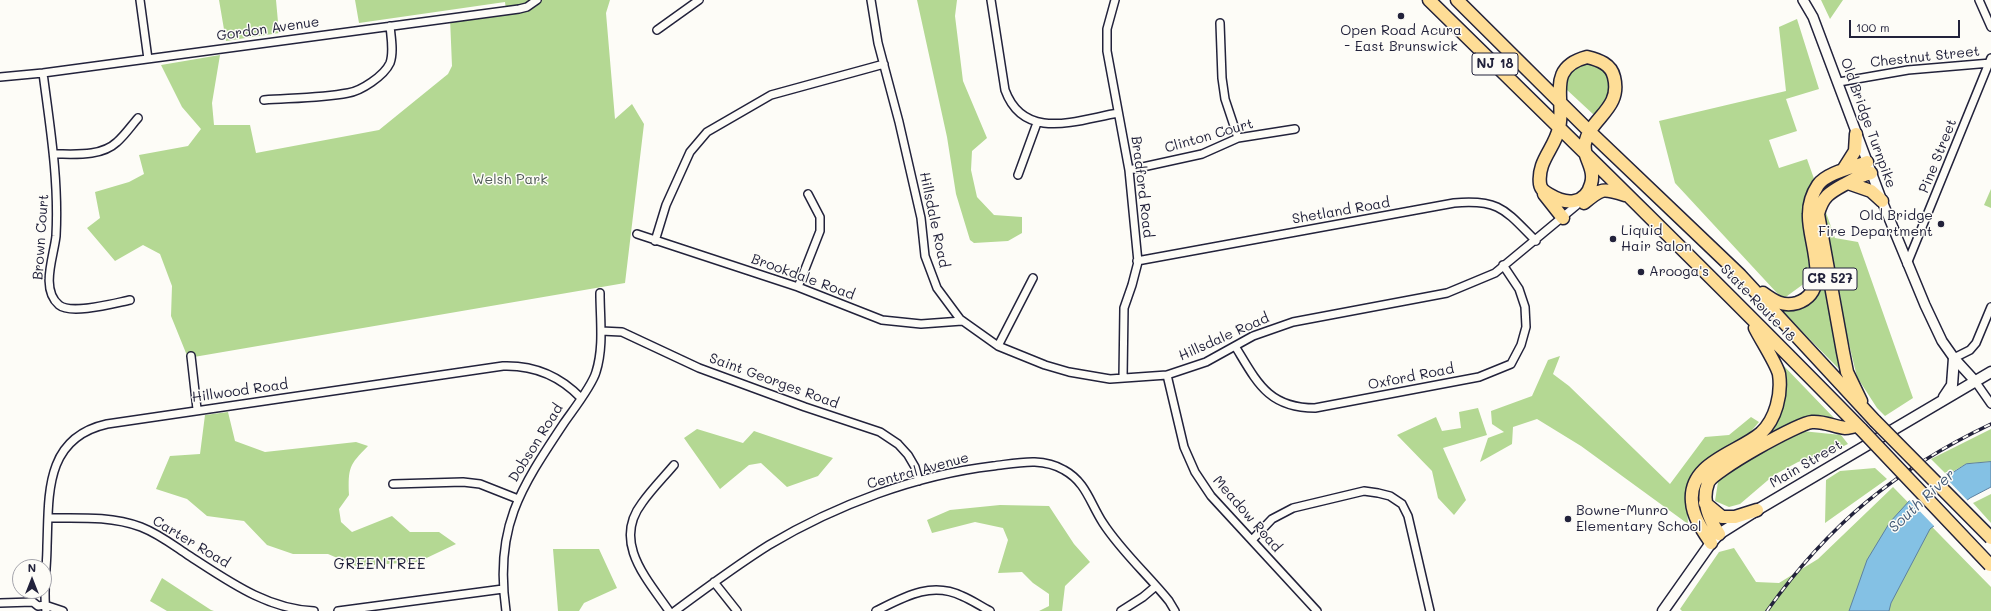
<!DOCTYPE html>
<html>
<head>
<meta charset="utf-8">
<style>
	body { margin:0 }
	#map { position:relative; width:1991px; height:611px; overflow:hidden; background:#fdfcf7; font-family:Mali,sans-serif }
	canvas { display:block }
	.north { position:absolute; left:12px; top:559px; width:40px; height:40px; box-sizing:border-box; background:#fdfcf7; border:1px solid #a5a5ac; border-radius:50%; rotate:0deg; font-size:11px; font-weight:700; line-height:16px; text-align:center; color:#22223b }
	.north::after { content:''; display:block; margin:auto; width:14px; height:18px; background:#22223b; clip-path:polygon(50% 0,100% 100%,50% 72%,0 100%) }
	.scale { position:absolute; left:1849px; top:20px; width:111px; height:18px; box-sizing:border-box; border:2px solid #22223b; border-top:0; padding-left:5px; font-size:12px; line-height:14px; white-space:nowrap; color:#22223b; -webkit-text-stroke:3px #fdfcf7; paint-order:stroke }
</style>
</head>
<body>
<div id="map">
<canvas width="1991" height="611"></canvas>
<div class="north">N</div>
<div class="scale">100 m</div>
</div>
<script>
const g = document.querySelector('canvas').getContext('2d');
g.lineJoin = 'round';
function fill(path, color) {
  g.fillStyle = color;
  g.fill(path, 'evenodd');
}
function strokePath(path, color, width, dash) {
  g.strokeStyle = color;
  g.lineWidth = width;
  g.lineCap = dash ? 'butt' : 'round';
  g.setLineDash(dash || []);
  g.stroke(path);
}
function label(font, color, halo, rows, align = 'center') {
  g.font = font + ' Mali,sans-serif';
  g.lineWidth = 3;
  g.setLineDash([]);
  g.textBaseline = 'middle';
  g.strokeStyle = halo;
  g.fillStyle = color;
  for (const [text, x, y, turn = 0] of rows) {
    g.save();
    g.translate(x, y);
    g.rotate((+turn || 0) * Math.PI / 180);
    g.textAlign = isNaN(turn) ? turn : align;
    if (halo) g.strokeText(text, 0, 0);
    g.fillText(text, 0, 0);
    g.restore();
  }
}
const green = new Path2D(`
	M219,0h57l3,33 -53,8z
	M355,0h255l-4,13 9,106 17,-15 12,20 -19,159 -437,75 -17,-42 1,-30 -12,-32 -17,-9 -28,16 -28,-33 13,-10 -5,-26 34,-10 15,-8 -5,-19 49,-9 13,-17 -19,-22 -21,-42 59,-10 -8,48 2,22h36l6,28 123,-23 69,-56 4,-8 -2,-48 56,-8 -1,-8 -146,21z
	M917,0h40l-2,16 8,65 24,57 -15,13 -1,19 6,27 17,18 28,2v16l-14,8 -34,2 -4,-3 -14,-46 -9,-57z
	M1821,0h22l-13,19z
	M1797,19l22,70 -33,10 11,32 -28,9 10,28 28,-9 28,79 23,4 55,156 -28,18 -8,-8 -20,-31 -14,-58 -3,-26 -14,-6 13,82 -61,-62 41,-23 -10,-4 -26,19 -7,-7 -101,-109 -16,-62 127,-30 -7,-64z
	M1587,63c36,5 23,32 10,53l-3,-1 -28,-26c-1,-15 7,-22 21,-26z
	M1991,189v19l-7,-3z
	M1560,356l-7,18 16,12 101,98 35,-47 24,-2 22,-18 8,5 -11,13 -43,29 -18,42 1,18 -107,-78 -44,-27 -24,8 -1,17 -32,18 8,-24 16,-6 -12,-8 -1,-13 41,-15 16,-36z
	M1781,363l54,56 -25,-3 -13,4 -33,19z
	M1478,408l9,27 -44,13 23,52 -12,15 -16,-17 -6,-27 -35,-36 39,-18 6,14 19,-3 -2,-16z
	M228,412l7,29 30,11 91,-10 12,4c-19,19 -20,22 -19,49l-10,14 2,13 11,10 40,-16 18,16h29l17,12 -38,18 -62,4 -28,-12h-35l-26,-9 -23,-24 -37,-5 -20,-17 -31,-10 14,-33 30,-2 5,-39z
	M697,429l46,14 11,-12 79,27 -15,18 -31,11 -26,-24 -12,2 -29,24 -36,-51z
	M1991,429v33l-25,2 -19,11 -16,-16z
	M1802,431l39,4 7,9 -23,11 -27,7 -24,13 -34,29 -11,3 -14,-6 3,-19 8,-9z
	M1875,468l12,11 -62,44 1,-43 14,-9z
	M1893,487l98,100v24h-309l-2,-2 39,-57 15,-4 22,34 23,1 39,-24z
	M1991,494v29l-18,-20z
	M1000,505l49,1 25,38 16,18 -25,24 -3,25h-23l10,-5v-12l-16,-11 -11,-11 -24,1 10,-33 -5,-12 -28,-6 -43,11 -5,-13 23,-10z
	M553,549h46l18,39 -33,15 -5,8h-21z
	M162,578l49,32 3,1h-47l-17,-10z`);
const water = new Path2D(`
	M1991,462v25l-21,11 -40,31 -39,74 -2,8h-40l18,-51 23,-38 20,-22 56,-36z`);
const pier = new Path2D(`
	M1943,475l26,27 -34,25 -27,-28z`);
const minor = new Path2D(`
	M140,0l8,59
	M871,0l7,43 21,79 22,96 4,38 12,32 23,31 38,27 47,19 24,7 41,7 57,-4 39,-13 47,-26 40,-14 154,-29 48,-20 82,-68
	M991,0l14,90c19,52 72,30 113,23
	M1115,0l-8,29v22l22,119 9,92 -6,23 -8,23 -1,70
	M1979,0l12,27
	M1220,23l2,55 3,21 13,39
	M657,30l42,-30
	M43,73c7,54 16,107 13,163 -2,20 -16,53 3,69 12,10 56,-2 71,-5
	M0,77l43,-4 476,-64 8,-2 10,-7
	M1839,82l69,-12 83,-7
	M264,100c28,-2 57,-2 84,-7 13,-2 36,-17 42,-30 4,-11 1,-26 0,-37
	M54,154c20,0 47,3 63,-12 8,-7 14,-16 21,-24
	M1129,170l73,-16 36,-16 57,-9
	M1018,175l19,-52
	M637,234l161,53 84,33 39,4 41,-3
	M655,241l11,-36 24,-53 17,-20 64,-37 113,-31
	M1137,261l317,-58c46,-4 51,7 82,38
	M1907,264l84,-206
	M798,287l22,-56v-14l-12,-23
	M601,331l21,1 77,36 106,39 75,25 18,12 10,11 7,12 4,14
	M998,346l35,-68
	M1235,346c22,36 33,62 80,62l164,-31 32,-13 10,-19 5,-18 -1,-20 -6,-18 -16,-24
	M191,356l6,53
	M1954,358l16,-8 6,-7 15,-36
	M1167,375l17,72 11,25 16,24 106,115
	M1975,381l16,23
	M393,484l70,-2 17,2 38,15
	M48,518c32,0 63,-2 93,9 18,7 32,18 47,28 39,25 78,54 126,56
	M1252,540l20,-21 21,-11 71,-17 14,2 12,3 12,8 6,12 22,95
	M714,582l23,29
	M0,603l33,-1 5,4 7,-1 18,6
	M46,611c-3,-21 1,-44 1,-65 2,-51 -3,-108 60,-122l396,-58c31,-1 56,9 78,32
	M338,611l165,-22
	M506,611c-12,-83 14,-122 58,-188 9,-13 28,-37 32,-51 8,-25 4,-53 4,-79
	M669,611c-22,-32 -57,-69 -27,-108 9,-13 21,-25 32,-38
	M675,611c31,-23 62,-46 94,-66 67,-40 147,-70 224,-79 25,-3 49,-9 71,4 22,12 26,33 39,53 18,28 45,52 66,78l6,10
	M876,611c28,-14 55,-30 86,-15 10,4 18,10 28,15
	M1121,611l22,-14 13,-11`);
const tertiary = new Path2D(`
	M1803,0l10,17 69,184 43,104 17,36 12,17 21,23`);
const secondary = new Path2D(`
	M1944,397l8,-12 2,-27
	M1663,611l48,-68 8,-9 38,-24 234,-138`);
const trunk = new Path2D(`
	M1429,0c145,142 290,284 432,429
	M1457,0l133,132 150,143 135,146
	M1587,57c12,3 24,7 27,20 8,32 -23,40 -29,66 -3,14 11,25 6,41 -6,22 -26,20 -41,11 -5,-3 -9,-5 -10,-11 -3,-23 15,-36 19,-56 7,-29 -14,-60 28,-71z
	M1843,170l12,-19 1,-17
	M1848,183l23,8 11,10
	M1544,194l19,24
	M1584,203c18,-15 18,-15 41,-8
	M1763,293c11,8 20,14 34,10 37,-12 10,-64 12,-89 0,-10 3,-20 9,-29 8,-12 36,-18 49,-23
	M1861,401l-14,-29 -4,-20 -25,-138c5,-19 13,-22 29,-31 9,-5 14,-8 24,-10
	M1705,503l17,14h13l22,-7
	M1719,534c-10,-15 -18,-33 -11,-51 4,-12 91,-60 104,-61 13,-1 22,5 33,6 4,0 9,-2 12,-2
	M1711,543c-8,-12 -18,-26 -19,-41 -4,-40 46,-49 69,-69 15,-14 21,-39 18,-59 -3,-11 -18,-34 -24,-46`);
const rail = new Path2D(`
	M1767,611c61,-86 129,-142 224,-187`);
const trunkBridge = new Path2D(`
	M1875,421l116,117
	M1861,429l129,136`);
const markers = [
	[1401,16,4,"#22223b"],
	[1941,224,4,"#22223b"],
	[1613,239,4,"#22223b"],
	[1641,272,4,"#22223b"],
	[1568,519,4,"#22223b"]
];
const shields = [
	[1495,64,46],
	[1830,279,54]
];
const shieldNames = [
	["NJ 18",1495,64],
	["CR 527",1830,279]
];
const streetNames = [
	["Gordon Avenue",268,29,-8],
	["Chestnut Street",1925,57,-6],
	["Old Bridge Turnpike",1868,123,70],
	["Clinton Court",1209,136,-16],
	["Pine Street",1938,156,-68],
	["Bradford Road",1142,187,83],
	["Shetland Road",1341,211,-10],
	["Hillsdale Road",934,220,78],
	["Brown Court",41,237,-86],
	["Brookdale Road",803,277,20],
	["State Route 18",1758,303,46],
	["Hillsdale Road",1224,337,-24],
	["Oxford Road",1411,377,-11],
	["Saint Georges Road",774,381,20],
	["Hillwood Road",240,391,-8],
	["Dobson Road",536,443,-58],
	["Main Street",1806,464,-30],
	["Central Avenue",918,471,-15],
	["Meadow Road",1247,514,49],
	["Carter Road",191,542,31]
];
const poiNames = [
	["Open Road Acura",1401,31,"center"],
	["- East Brunswick",1401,47,"center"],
	["Old Bridge",1933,216,"right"],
	["Fire Department",1933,232,"right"],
	["Liquid",1621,231],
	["Hair Salon",1621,247],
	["Arooga's",1649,272],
	["Bowne-Munro",1576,511],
	["Elementary School",1576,527]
];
const parkNames = [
	["Welsh Park",510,180]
];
const waterNames = [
	["South River",1922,501,-43]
];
const neighbourhoodNames = [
	["GREENTREE",380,564]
];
fill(green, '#b4d893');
fill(water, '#84c1e4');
strokePath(water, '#5d81a0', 1);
fill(pier, '#fdfcf7');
strokePath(minor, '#22223b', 10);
strokePath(tertiary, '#22223b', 12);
strokePath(secondary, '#22223b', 13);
strokePath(trunk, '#22223b', 15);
strokePath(minor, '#fdfcf7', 7);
strokePath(tertiary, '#fdfcf7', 9);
strokePath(secondary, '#fdfcf7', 10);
strokePath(trunk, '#fedd96', 12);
strokePath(rail, '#22223b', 3.5);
strokePath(rail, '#fdfcf7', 2, [6]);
strokePath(trunkBridge, '#22223b', 15, []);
strokePath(trunkBridge, '#fedd96', 12);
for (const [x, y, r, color] of markers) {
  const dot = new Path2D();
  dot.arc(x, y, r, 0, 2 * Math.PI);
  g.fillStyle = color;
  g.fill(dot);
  strokePath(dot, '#fdfcf7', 1.5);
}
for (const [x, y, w] of shields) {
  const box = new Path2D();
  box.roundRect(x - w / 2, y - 11, w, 22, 3);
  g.fillStyle = '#fdfcf7';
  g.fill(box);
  strokePath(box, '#22223b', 1);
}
label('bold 13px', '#22223b', null, shieldNames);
label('14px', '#22223b', '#fdfcf7', streetNames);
label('14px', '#22223b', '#fdfcf7', poiNames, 'left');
label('14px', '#4e5955', '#fdfcf7', parkNames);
label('italic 15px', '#445a76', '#fdfcf7', waterNames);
g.letterSpacing = '1px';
label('15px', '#22223b', '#fdfcf7', neighbourhoodNames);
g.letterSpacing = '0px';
</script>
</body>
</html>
